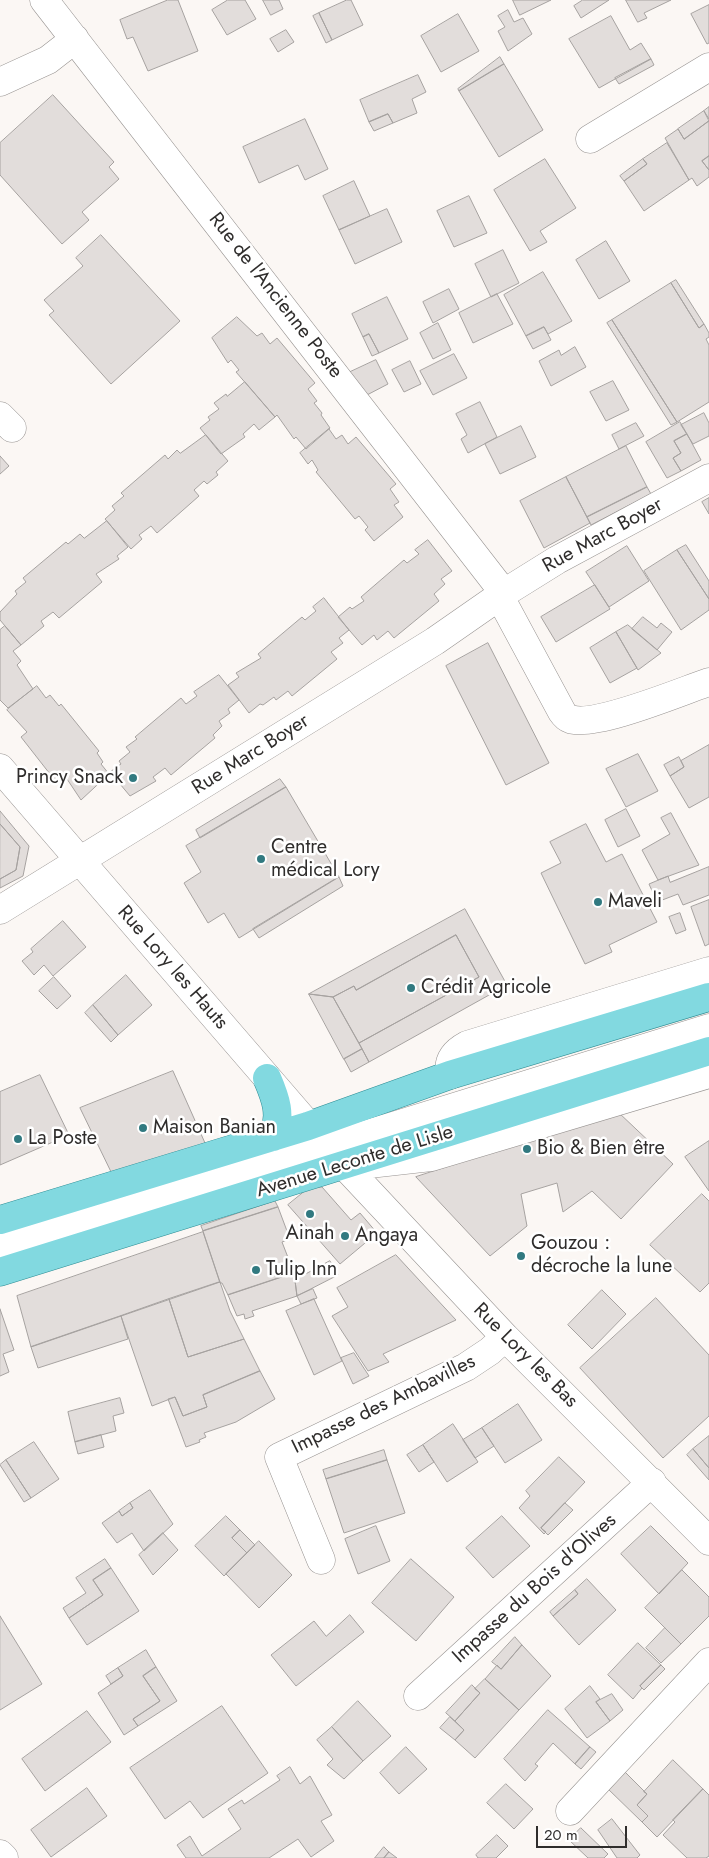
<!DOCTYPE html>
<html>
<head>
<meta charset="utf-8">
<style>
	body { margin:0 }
	#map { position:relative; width:709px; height:1858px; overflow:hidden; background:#fbf7f4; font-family:Jost,sans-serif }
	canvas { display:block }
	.scale { position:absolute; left:536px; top:1826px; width:91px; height:22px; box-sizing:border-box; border:2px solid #2f2d2c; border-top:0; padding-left:6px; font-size:15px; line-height:18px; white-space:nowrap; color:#2f2d2c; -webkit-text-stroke:4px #fff; paint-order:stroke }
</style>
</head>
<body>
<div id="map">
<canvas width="709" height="1858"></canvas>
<div class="scale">20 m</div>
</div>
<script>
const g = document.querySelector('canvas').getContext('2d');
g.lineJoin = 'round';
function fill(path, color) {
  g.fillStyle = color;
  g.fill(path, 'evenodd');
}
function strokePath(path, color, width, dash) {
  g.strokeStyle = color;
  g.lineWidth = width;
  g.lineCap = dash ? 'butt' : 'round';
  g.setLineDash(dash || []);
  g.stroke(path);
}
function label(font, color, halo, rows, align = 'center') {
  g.font = font + ' Jost,sans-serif';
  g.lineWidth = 5;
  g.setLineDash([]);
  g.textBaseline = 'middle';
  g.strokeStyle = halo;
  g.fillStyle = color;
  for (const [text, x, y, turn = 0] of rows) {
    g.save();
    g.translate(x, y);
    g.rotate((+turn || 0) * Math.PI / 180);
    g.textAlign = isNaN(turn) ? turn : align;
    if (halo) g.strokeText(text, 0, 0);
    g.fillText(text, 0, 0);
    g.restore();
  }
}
const building = new Path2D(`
	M168,0h10l20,51 -50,20 -15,-34 -6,2 -7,-19z
	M228,0h17l11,19 -29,16 -15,-25z
	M263,0h16l4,9 -12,6z
	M347,0h4l12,25 -31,15 -13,-27z
	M513,0h38l-31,15z
	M583,0h26l-28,18 -7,-12z
	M626,0h45l-27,13 3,5 -9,4z
	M709,5v38l-2,1 -16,-30z
	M508,10l6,12 9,-4 9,16 -24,17 -10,-20 7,-4 -7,-11z
	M319,13l13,27 -6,3 -13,-27z
	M458,14l21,37 -38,21 -20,-36z
	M611,16l19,34 11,-7 10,16 -52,29 -30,-49z
	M286,30l8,12 -16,10 -8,-13z
	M500,57l4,7 -45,27 -1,-2z
	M651,59l3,6 -35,19 -4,-6z
	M504,64l39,66 -44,27 -40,-66z
	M418,75l8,17 -14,7 5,14 -24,10 -5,-9 -19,8 -9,-22z
	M53,95l61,67 -5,5 10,12 -37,33 7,8 -27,24 -62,-69v-32z
	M709,107v12l-5,-8z
	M704,111l5,10 -25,18 -6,-10z
	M388,114l5,9 -19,8 -5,-9z
	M305,119l23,50 -23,11 -7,-15 -39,18 -16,-36z
	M709,121v35l-7,5 7,9v7l-12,9 -5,-8 -3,2 -24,-42 13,-9 6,10z
	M667,143l22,37 -45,31 -20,-30 23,-17 -4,-5z
	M709,156v14l-7,-9z
	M545,159l31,49 -36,23 7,11 -17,9 -36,-61z
	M643,159l4,5 -23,17 -4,-5z
	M354,181l16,35 -31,14 -16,-34z
	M469,196l18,37 -33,14 -17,-36z
	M387,209l15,33 -47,22 -16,-34z
	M101,235l79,86 -69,63 -62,-69 5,-4 -10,-11 39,-34 -7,-8z
	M606,241l24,40 -31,18 -23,-39z
	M503,250l16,33 -28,14 -16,-33z
	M543,272l29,49 -24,13 -4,-7 -18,9 -22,-41z
	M676,280l28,44 -5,4 -28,-45z
	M671,283l28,45 5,-4 5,9v4l-3,2 3,6v57l-32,20 -65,-102z
	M449,289l10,20 -26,14 -10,-21z
	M497,294l16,30 -40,19 -14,-30z
	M387,297l21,42 -29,14 -10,-19 -6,3 -11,-23z
	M237,317l20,19 5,-3 8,11 7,-6 38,45 -7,6 9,12 -3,2 8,10 -1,2 9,13 -24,21 -10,-12 -2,2 -17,-24 -2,2 -39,-45 3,-2 -8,-10 -3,3 -16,-25z
	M612,320l65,102 -6,3 -64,-102z
	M438,323l13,27 -18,9 -13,-26z
	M544,327l7,13 -18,9 -7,-13z
	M369,334l10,19 -7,3 -9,-19z
	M575,347l11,20 -35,19 -12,-25 20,-11 2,5z
	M454,354l13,24 -34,17 -13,-24z
	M376,360l12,24 -23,12 -19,-22z
	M410,361l11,23 -17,8 -12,-22z
	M613,381l16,29 -23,11 -16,-29z
	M245,382l30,35 -16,13 -5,-6 -11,10 2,3 -24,17 -21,-26 10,-8 -2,-3 11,-8 -5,-6 12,-9 1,2z
	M480,402l17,35 -29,16 -7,-14 6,-4 -11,-21z
	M704,413l5,10v13l-16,8 -12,-19z
	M680,422l7,12 -13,7 7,12 -8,5 8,13 -14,7 -21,-36z
	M636,423l8,13 -25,13 -7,-14z
	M521,426l15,31 -36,17 -15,-30z
	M329,429l7,10 6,-4 6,9 8,-7 40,47 -6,5 9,13 -5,3 9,12 -29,24 -9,-11 3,-3 -9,-11 -4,3 -39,-47 2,-2 -6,-10 -4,4 -8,-11z
	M687,434l14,26 -20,11 -8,-13 8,-5 -7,-12z
	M206,435l22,26 -12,11 2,3 -11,9 -3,-3 -10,9 5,6 -42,37 -6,-7 -12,9 3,4 -11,10 -26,-30 10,-9 -3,-4 12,-10 -3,-3 44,-38 3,4 9,-9 3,3z
	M626,446l21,41 -60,30 -21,-40z
	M0,456l9,10 -9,8z
	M566,477l24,46 -46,25 -24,-47z
	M647,487l4,7 -60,31 -4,-8z
	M709,498v16l-7,-12z
	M107,521l21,26 -11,9 2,3 -23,15 6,8 -43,36 -6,-6 -12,9 3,5 -23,19 -21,-25v-8l17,-18 -2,-3 11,-9 -3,-4 43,-36 2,2 12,-10 4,4z
	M428,540l24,31 -11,8 4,5 -11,10 5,7 -45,37 -6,-7 -11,9 -3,-5 -12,10 -24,-28 12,-10 2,2 12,-8 -3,-4 43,-37 3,3 12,-9 -4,-4z
	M686,545l23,36v18l-32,-49z
	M627,546l22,35 -40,26 -23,-35z
	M677,550l32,49v11l-28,20 -37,-59z
	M595,585l15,24 -54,33 -15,-25z
	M324,598l25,32 -10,8 4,5 -12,9 6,7 -45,37 -4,-5 -12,9 -2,-3 -11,8 -3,-1 -11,9 -21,-28 11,-8 -3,-4 25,-15 -3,-4 44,-37 3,3 11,-9 -3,-4z
	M643,617l14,11 4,-5 11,9 -15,18 -25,-21z
	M628,625l33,28 -23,17 -22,-38z
	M5,626l16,19 -8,6 8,10 -4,4 16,24 -25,19 -8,-8v-70z
	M616,632l21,36 -27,15 -20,-35z
	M488,643l61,120 -43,22 -60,-119z
	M219,675l20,25 -11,9 2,4 -11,8 3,5 -9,9 2,3 -44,37 -6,-7 -12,9 3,4 -26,15 -20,-24 11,-8 -2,-3 11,-9 -4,-5 11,-8 -2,-2 46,-39 5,6 11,-8 -3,-4z
	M37,686l9,12 4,-3 9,11 2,-2 38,47 -2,2 6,9 -2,2 8,10 -28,26 -16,-24 -8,7 -36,-46 6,-5 -20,-22z
	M709,745v52l-20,11 -19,-32 14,-9 -3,-6z
	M638,754l20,37 -32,16 -20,-38z
	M679,757l5,10 -14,9 -6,-11z
	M280,779l6,8 -86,51 -4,-8z
	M286,787l53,90 -100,61 -15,-25 -16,10 -24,-40 17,-11 -15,-26z
	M626,809l14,27 -22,11 -13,-27z
	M0,811l29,35 -6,30 -23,12v-9l16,-9 4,-23 -20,-23z
	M671,813l28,52 -41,15 -16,-30 28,-16 -9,-16z
	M0,824l20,23 -4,23 -16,9z
	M586,824l20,38 16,-8 35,68 -48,23 3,7 -27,12 -44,-91 20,-10 -11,-21z
	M709,867v28l-26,10 -5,-11 -21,8 -8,-18 19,-8 2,6z
	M339,877l4,9 -84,52 -6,-9z
	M709,900v44l-4,2 -14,-39z
	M465,909l42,76 -138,77 -10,-19 120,-66 -23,-42 -100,55 -2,-4 -21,11 -24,-3z
	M680,913l6,17 -10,4 -7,-17z
	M63,921l23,26 -33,29 -9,-11 -10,10 -12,-14 11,-9 -2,-3z
	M456,935l23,42 -120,66 -26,-46 21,-11 2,4z
	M126,975l26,30 -34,30 -25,-30z
	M54,977l17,19 -14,13 -18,-18z
	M309,994l24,3 29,52 -18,10z
	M93,1005l25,30 -7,7 -26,-29z
	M362,1049l7,13 -18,10 -7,-13z
	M173,1071l32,72 -91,35 -34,-70z
	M40,1075l29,60 -69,30v-73z
	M618,1112l55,52 -52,55 -29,-28 -29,21 -6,-29 -36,11 6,32 -37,30 -74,-79z
	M709,1141v50l-24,-34z
	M310,1187h12l29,33 9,-7 17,20 -37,31 -52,-59z
	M702,1194l7,7v82l-9,9 -50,-47z
	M275,1201l3,6 -75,24 -2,-5z
	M278,1207l12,32 -8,3 12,31 -66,22 -6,-12h-2l-17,-52z
	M203,1232l17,50 -189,65 -14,-51z
	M396,1255l60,65 -73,34 6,8 -21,9 -36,-55 16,-9 -11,-19z
	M330,1261l8,14 -41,21 -3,-23 8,-2 1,4z
	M294,1273l3,23 -45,15 2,5 -9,3 -1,-5 -7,2 -9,-21z
	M220,1282l10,29 14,28 -56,18 -19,-58z
	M313,1289l4,9 -16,6 -4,-8z
	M602,1290l24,24 -34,35 -24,-24z
	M656,1298l53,57v61l-46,42 -83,-90z
	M169,1299l19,58 56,-18 16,32 -57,24 4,12 -24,9 -8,-19 -23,9 -31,-90z
	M314,1299l28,62 -28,14 -28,-64z
	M0,1309l14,41 -11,4 6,18 -9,4z
	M121,1316l7,23 -90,29 -7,-21z
	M354,1353l15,23 -16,8 -12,-26z
	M260,1371l15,28 -39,23 -32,11 2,4 -7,3 1,2 -14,5 -18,-48 7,-2 8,19 24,-9 -4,-12z
	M120,1398l4,15 -11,3 3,15 -41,11 -7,-30z
	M518,1404l24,36 -37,23 -23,-35z
	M453,1424l25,38 -31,20 -24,-37z
	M482,1428l12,18 -19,12 -12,-18z
	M101,1435l3,12 -26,7 -3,-12z
	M709,1436v32l-16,-19z
	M34,1442l25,37 -28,19 -25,-38z
	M423,1445l11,17 -15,10 -12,-17z
	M693,1449l16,19v12l-22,-25z
	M384,1450l3,10 -61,19 -3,-9z
	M559,1457l26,25 -44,46 5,4 -2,2 -25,-26 11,-12 -4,-5z
	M6,1460l25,38 -7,4 -24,-37z
	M387,1460l18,53 -61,20 -18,-54z
	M150,1490l23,34 -29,27 -12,-18 -15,10 -15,-20 17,-12 3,5 11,-8 -3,-5z
	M130,1503l3,5 -11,8 -3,-5z
	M565,1503l8,7 -25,25 -7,-7z
	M226,1516l14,14 -8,8 15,15 -23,23 -29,-30z
	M502,1516l28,30 -37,32 -27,-30z
	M376,1526l14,35 -32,13 -13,-35z
	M651,1526l37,37 -29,31 -38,-40z
	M240,1530l15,15 -8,8 -15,-15z
	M163,1533l15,17 -25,25 -14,-20z
	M259,1541l33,34 -33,33 -33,-34z
	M105,1559l6,9 -18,12 10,15 -34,23 -6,-10 23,-15 -10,-15z
	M411,1559l43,38 -38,44 -44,-38z
	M111,1568l28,43 -52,34 -18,-27 34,-23 -10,-15z
	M682,1570l27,27v19l-28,28 -36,-36z
	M587,1579l29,31 -37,35 -26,-29 25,-22 -3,-4z
	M575,1590l3,4 -25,22 -3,-4z
	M350,1615l14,17 -68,54 -25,-31 43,-34 12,15z
	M0,1616l42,68 -42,26z
	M665,1628l16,16 -20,19 -15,-15z
	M515,1637l7,8 -21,24 -9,-7z
	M638,1643l23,22 -21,21 2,2 -9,11 -25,-24z
	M522,1645l29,31 -32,34 -34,-31 12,-14 4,4z
	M146,1650l10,17 -13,9 17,25 -27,18 5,7 -14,9 -26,-42 25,-17 -5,-8z
	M661,1665l4,4 -21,21 -4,-4z
	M156,1667l21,34 -39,25 -5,-7 27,-18 -17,-25z
	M118,1668l5,8 -12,8 -5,-8z
	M485,1679l34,31 -44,48 -20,-18 9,-10 -9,-9 25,-28 -5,-4z
	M472,1685l8,8 -25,28 -9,-8z
	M590,1686l10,13 -4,3 14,19 -23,17 -22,-29z
	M612,1694l11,16 -13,11 -14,-19z
	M358,1701l33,35 -28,25 -31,-34z
	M222,1706l46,67 -65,45 -13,-17 -25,18 -35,-51z
	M548,1710l42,37 -15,17 -22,-21 -18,21 3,2 -13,15 -21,-22z
	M87,1711l24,31 -66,49 -23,-32z
	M450,1717l14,13 -9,10 -15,-12z
	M332,1727l31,34 -19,18 -17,-14 6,-6 -16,-19z
	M406,1747l21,22 -28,25 -19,-21z
	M590,1747l6,5 -15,17 -6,-5z
	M673,1760l30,29 -46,48 -15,-15 6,-6 -11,-11 10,-11 -3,-2z
	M290,1767l10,17 10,-8 22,39 -11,6 13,20 -23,16 -13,-18 -29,19h-83l-9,-13 13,-9 12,20 39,-27 -13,-20 14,-9 2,4 36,-24 -3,-4z
	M623,1770l24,24 -10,11 11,11 -6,6 -36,-35z
	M506,1784l27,25 -19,20 -27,-26z
	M87,1788l20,28 -56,41 -20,-27z
	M703,1789l6,6v61l-3,2h-19l-24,-23 12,-13 -2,-2z
	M612,1819l28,36 -3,3h-20l-19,-28z
	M581,1828l27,26 -4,4h-16l-19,-18z
	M497,1835l11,11 -12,12h-18l-2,-3z
	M384,1847l5,5 -5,6h-9z
	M389,1852l8,6h-13z`);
const minor = new Path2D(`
	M44,0l460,593
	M0,82l48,-22 27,-21
	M590,139l119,-72
	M0,416l12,12
	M500,597l62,115c2,3 5,6 8,7 25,9 112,-28 139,-37
	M0,768l327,379 178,190 204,204
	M0,910l435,-269 69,-48 53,-33 152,-82
	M450,1075c-3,-15 4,-23 17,-30l242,-74
	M369,1164l62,-7 278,-83
	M0,1248l709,-220
	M321,1560l-42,-103 187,-90 24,-16 15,-14
	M418,1696l234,-214
	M570,1811l139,-149
	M0,1854l4,4`);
const major = new Path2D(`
	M267,1078c9,21 15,37 6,59
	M0,1220l308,-94 142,-51 259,-78
	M0,1272l709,-221`);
const markers = [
	[133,778,5,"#317980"],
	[261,859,5,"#317980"],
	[598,902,5,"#317980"],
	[411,988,5,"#317980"],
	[143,1128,5,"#317980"],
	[18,1139,5,"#317980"],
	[527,1149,5,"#317980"],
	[310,1214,5,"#317980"],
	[345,1236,5,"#317980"],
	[521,1256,5,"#317980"],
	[256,1270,5,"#317980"]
];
const streetNames = [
	["Rue de l'Ancienne Poste",275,296,52],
	["Rue Marc Boyer",603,536,-29],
	["Rue Marc Boyer",251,755,-32],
	["Rue Lory les Hauts",172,968,49],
	["Avenue Leconte de Lisle",355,1162,-17],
	["Rue Lory les Bas",525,1356,45],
	["Impasse des Ambavilles",384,1405,-26],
	["Impasse du Bois d'Olives",535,1589,-42]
];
const poiNames = [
	["Princy Snack",123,778,"right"],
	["Centre",271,848],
	["médical Lory",271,871],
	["Maveli",608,902],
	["Crédit Agricole",421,988],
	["Maison Banian",153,1128],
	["La Poste",28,1139],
	["Bio & Bien être",537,1149],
	["Ainah",310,1234,"center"],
	["Angaya",355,1236],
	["Gouzou :",531,1244],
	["décroche la lune",531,1267],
	["Tulip Inn",266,1270]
];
fill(building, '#e2dddb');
strokePath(building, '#a6a2a0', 1);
strokePath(minor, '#979391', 29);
strokePath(major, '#2e8c93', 29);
strokePath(minor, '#fff', 28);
strokePath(major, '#82d9e0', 28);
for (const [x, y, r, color] of markers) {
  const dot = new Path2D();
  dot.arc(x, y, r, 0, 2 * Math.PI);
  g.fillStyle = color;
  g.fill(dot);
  strokePath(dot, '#fff', 2);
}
label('20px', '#2f2d2c', '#fff', streetNames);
label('20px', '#2f2d2c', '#fff', poiNames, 'left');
</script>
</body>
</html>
